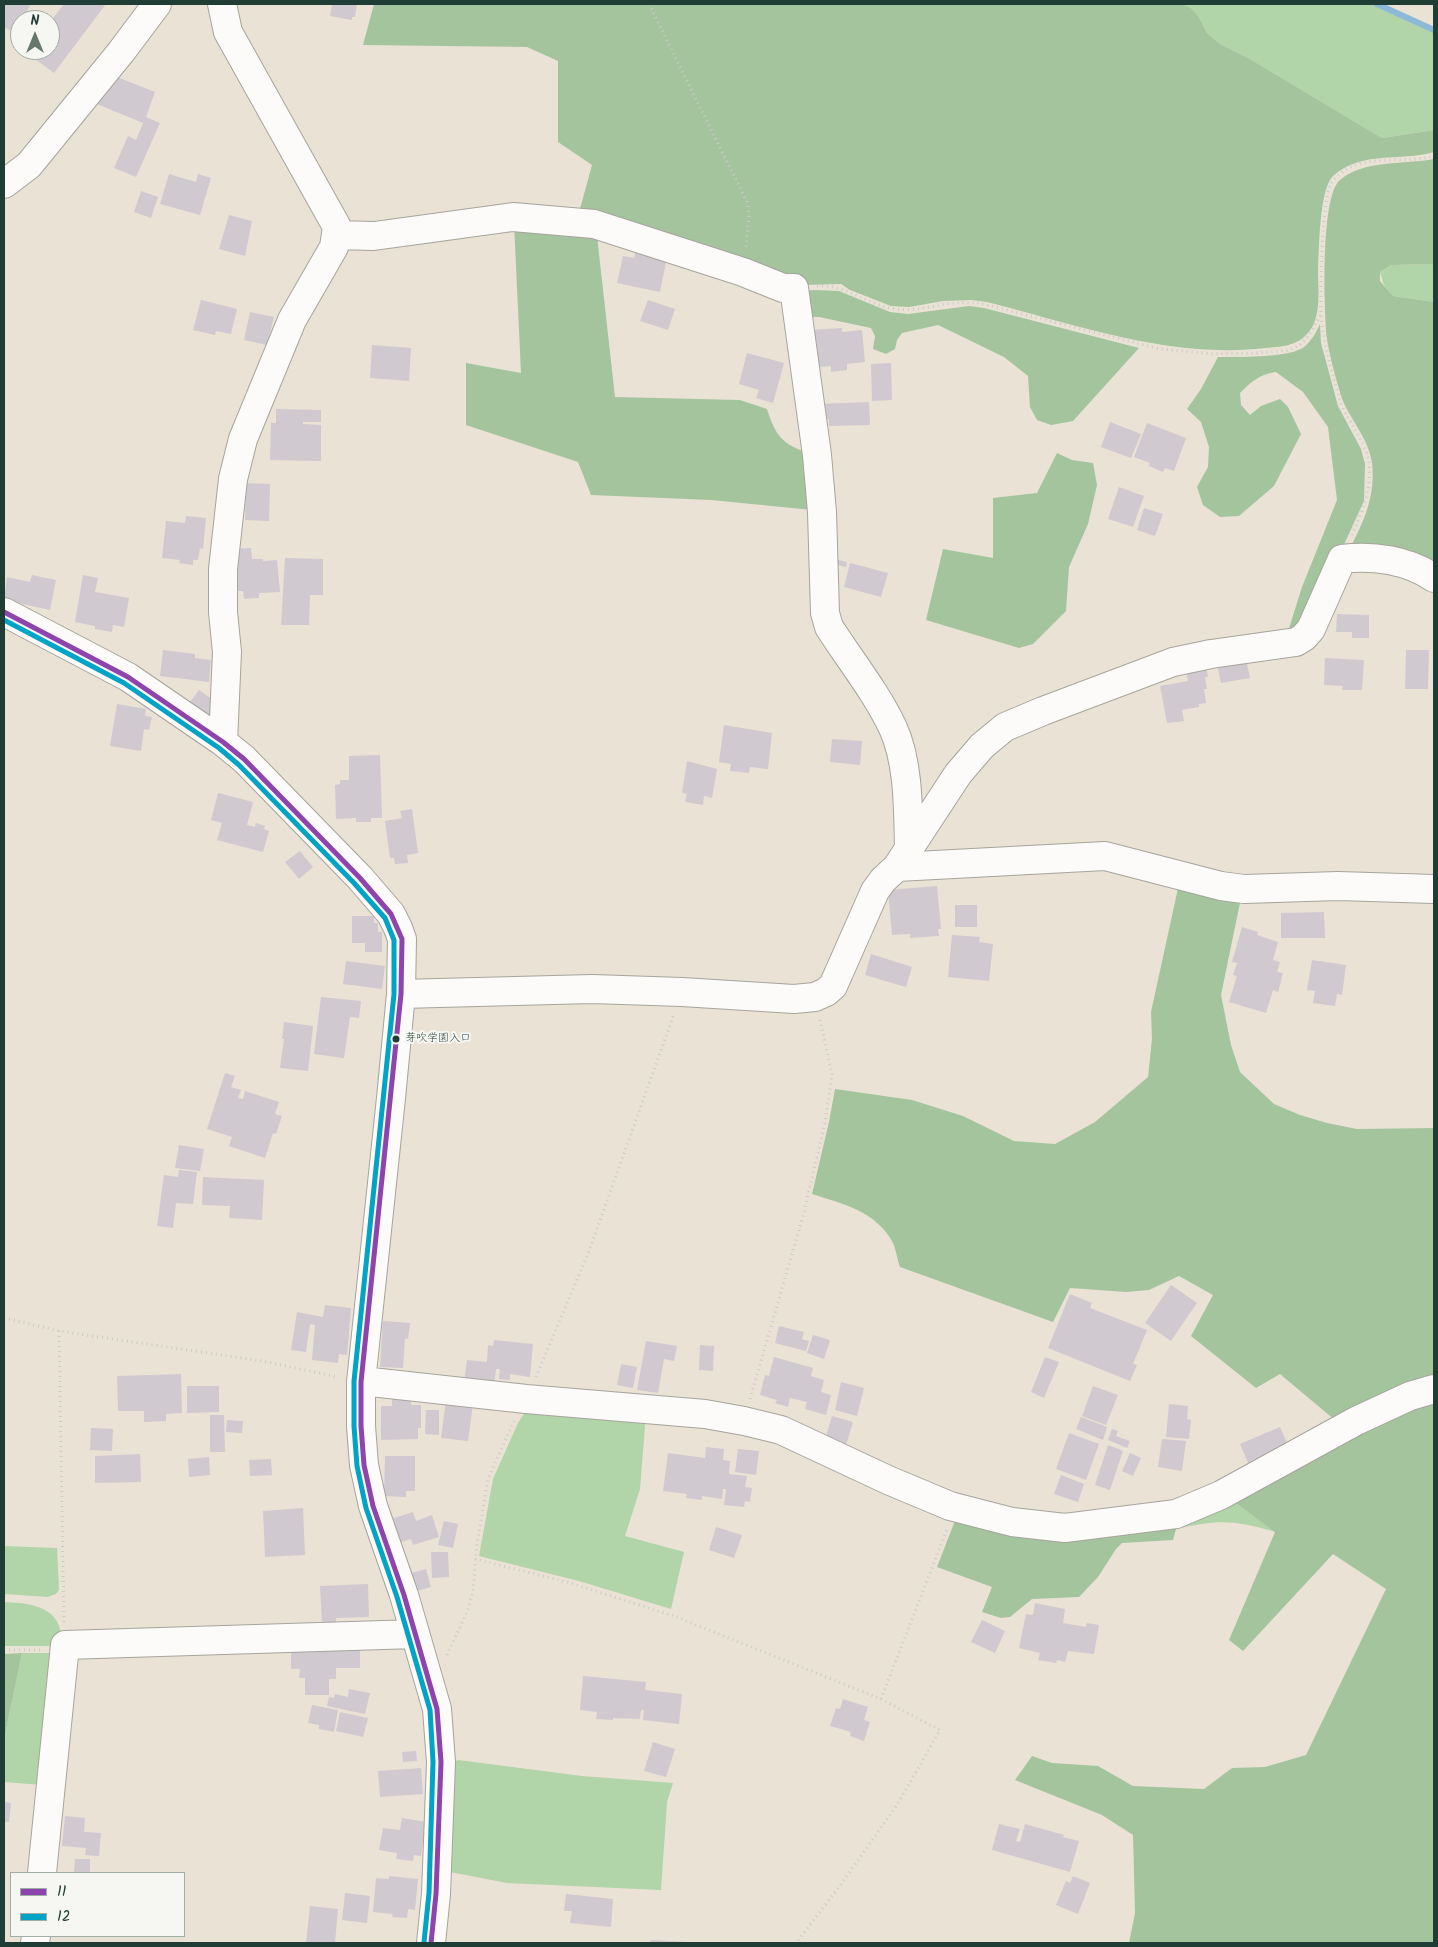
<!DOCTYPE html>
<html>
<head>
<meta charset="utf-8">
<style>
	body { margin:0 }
	#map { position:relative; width:1438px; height:1947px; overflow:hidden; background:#eae2d5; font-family:Kalam,sans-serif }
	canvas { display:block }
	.frame { position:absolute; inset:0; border:5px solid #1f3d34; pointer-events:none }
	.legend { position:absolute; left:10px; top:1872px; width:175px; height:65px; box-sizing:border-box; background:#f6f6f2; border:1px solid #a0aca6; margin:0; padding:6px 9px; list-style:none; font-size:15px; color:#1f3d34 }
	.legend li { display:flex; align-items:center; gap:10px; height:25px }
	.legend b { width:25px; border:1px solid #a0aca6 }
	.north { position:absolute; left:10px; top:10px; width:50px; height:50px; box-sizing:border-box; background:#f6f6f2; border:1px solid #a0aca6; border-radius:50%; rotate:0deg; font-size:14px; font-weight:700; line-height:20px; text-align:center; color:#1f3d34 }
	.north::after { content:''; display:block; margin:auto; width:18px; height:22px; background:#66776c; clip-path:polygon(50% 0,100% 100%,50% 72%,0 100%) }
</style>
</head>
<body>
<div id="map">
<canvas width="1438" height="1947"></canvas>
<div class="frame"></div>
<ul class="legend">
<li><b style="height:6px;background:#8e44ad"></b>11</li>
<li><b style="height:6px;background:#02a4c6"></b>12</li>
</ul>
<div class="north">N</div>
</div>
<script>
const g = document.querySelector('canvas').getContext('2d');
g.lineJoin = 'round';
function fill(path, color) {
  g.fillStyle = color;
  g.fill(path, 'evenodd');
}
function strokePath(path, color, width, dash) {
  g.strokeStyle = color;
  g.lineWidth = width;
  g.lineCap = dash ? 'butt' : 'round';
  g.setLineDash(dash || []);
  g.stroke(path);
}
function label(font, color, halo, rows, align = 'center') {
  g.font = font + ' Kalam,"Klee One",sans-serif';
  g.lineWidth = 4;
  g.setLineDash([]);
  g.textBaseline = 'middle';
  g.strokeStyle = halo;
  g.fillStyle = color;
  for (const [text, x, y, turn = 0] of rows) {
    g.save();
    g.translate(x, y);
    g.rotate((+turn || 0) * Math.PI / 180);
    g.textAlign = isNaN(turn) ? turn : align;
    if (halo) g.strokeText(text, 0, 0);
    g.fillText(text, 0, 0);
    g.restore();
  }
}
const green = new Path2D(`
	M1182,4h190l62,28v98l-52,8 -132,-79 -30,-15 -13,-11 -8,-16 -9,-10z
	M1434,264v38l-41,-6 -9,-11 -4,-13 11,-7z
	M530,1404l116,9 -6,76 -15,47 59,16 -13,57 -92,-28 -100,-25 14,-77 25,-56z
	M1229,1498l47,34c-42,-12 -57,-13 -100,-3l-3,-10z
	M4,1546l53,2 2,42 -3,4 -8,3 -44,-3z
	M4,1602c19,1 47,2 55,24 2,6 1,14 2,20h-57z
	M22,1653h34l-14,132 -38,-3v-42z
	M458,1760l124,16 91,7 -6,19 -6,88 -154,-7 -57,-11 2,-109z`);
const forest = new Path2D(`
	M374,4h808l8,3 9,10 8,16 13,11 30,15 132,79 52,-8v22c-34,10 -72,-2 -101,24 -14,13 -14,76 -15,96 0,19 4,47 -11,62 -10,12 -27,13 -42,14 -94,11 -188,-23 -278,-46l-16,-2 -28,1 -34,6 -18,-1 -41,-16 -9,-6 -41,1 -223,-65 15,-55 -34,-23v-81l-31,-14 -164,-2z
	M1434,159v105l-43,1 -11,7v9l13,15 41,6v270l-88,-16c16,-31 30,-57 26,-93 -3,-23 -20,-41 -29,-62 -5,-14 -14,-47 -16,-62 -3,-27 -7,-143 13,-159 25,-21 64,-15 94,-21z
	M514,223l83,13 18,161 125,3 27,9c7,22 13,34 36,42l9,59 -101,-10 -120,-5 -13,-33 -112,-37v-62l55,10z
	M815,290l24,1 51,21 18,2 61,-8 15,2 155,40 -66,73 -22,4 -14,-5 -7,-13 -2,-31 -24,-19 -66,-32 -36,8 -5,7 -2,9 -9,5 -13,-5 2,-13 -4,-8 -52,-11h-18l-2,-26z
	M1320,324l1,19 17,63 23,43 4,15 -1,37 -56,122 -22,15 16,-51 35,-87 -9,-73 -25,-35 -27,-20c-16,2 -25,10 -36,21l1,12 9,10 11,-9 19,-7 8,8 13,27 -27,52 -35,30 -19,1 -17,-12 -6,-18 11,-20 1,-20 -8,-25 -14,-13 14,-20 17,-32c19,0 71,1 86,-10 7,-6 12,-14 16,-23z
	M1057,453l15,7 21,3 4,22 -9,39 -19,43 -3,44 -33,33 -14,4 -93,-28 17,-71 50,9v-60l44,-5z
	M1180,879l62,14 -21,102 10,50 9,27 34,32 26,11 27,8 30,6 77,-1v259l-92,39 -62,-52 -24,14 -65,-52 22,-41 -34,-19 -30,14 -23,2 -56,-4 -17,34 -153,-55c-3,-8 -4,-19 -8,-26 -17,-30 -49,-37 -80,-47l17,-72 6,-33 77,11 51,16 51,25 41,3 40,-22 53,-45 4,-38 -1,-27z
	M1434,1394v549h-305l6,-30 -2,-78 -31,-20 -87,-35 17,-24 20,7 46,3 35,20 71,3 28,-21 33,-1 41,-12 80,-166 -53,-35 -90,97 -14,-11 46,-108 -46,-34z
	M958,1513l215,6 3,10 -3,11 -51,3 -6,6 -18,28 -19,20 -47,2 -22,18 -9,1 -19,-6 10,-25 -55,-20z
	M22,1653l-18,87v-86z`);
const stream = new Path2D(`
	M1377,4l57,26`);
const building = new Path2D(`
	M4,4h27l-9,16h-2v4l-5,9 -11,-6z
	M64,4h42l-52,69 -27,-20 2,-3h21v-28z
	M332,4h25l-2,13h-3v3l-22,-4z
	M117,77l38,15 -9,25 14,6 -24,54 -22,-9 14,-32 8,4 7,-17 -46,-19 11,-25 7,3z
	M169,174l27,8 2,-8 13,4 -11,37 -40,-11z
	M141,191l17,6 -7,21 -17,-6z
	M229,215l23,6 -7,35 -26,-7z
	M636,251l25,6 -1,4 6,1 -6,30 -43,-9 6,-27 11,2z
	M201,300l36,9 -6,25 -15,-3 -1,4 -22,-5z
	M648,300l27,9 -7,21 -28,-9z
	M250,312l24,5 -7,28 -23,-5z
	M842,328v4l20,-2 3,32 -18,2v6l-16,2v-6l-13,1 -2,-29 -6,1v-9z
	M372,345l39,3 -2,33 -39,-3z
	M747,353l37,10 -11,40 -17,-5 3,-8 -20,-6z
	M891,363l1,37 -20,1 -1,-37z
	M869,402l1,23 -41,1v-7h-11l-1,-15z
	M276,409l45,1v12h-18v2l18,1v36l-51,-1 1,-37h5z
	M1110,422l31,12 -10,24 -30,-11z
	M1147,423l39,15 -12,33 -9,-3 -2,4 -14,-6 1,-3 -16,-6z
	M246,483l24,1 -1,37 -24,-1z
	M1119,487l25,9 -11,31 -25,-8z
	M1144,508l19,6 -8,22 -18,-6z
	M186,516l20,2 -3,31 -3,-1 -2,12h-5v5l-14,-2 1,-3 -18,-2 4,-37 19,2z
	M251,548l1,11h11v2l14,-1 3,32 -21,1v5l-15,1 -1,-8h-7l-2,-31 3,-11z
	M285,558l38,1v36h-13l-1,30h-28z
	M833,559l14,3 -1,5 -15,-3z
	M850,563l38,10 -7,24 -37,-10z
	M32,575l24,5 -6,30 -46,-10 3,-23 23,5z
	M83,575l15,3 -3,14 34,6 -5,29 -11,-2 -1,7 -17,-3v-3l-20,-4z
	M1337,614l32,1v23h-17v-6h-16z
	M163,650l32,4v4l16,2 -2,22 -49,-6z
	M1406,650h23l-1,39h-23z
	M1325,658l39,2 -2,30h-20l1,-4 -19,-1z
	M1246,659l4,19 -29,5 -4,-19z
	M1205,662l3,15h-3l2,12h-3l2,14 -7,1v3l-17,3 2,11 -17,2 -7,-37 28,-5 -3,-16z
	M199,690l14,10 -1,22 -24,-17z
	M117,704l29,5 -1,7 7,1 -3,13 -5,-1 -3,22 -31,-5z
	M724,725l48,8 -4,36 -18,-2 -1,6 -19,-2 1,-7 -12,-2z
	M832,739l30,2 -2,24 -30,-3z
	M380,755l2,63h-11v4h-15v-4l-20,1 -1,-34 5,-1v-4h9v-24z
	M687,761l30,8 -5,29 -8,-2 -1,9 -18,-3 2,-8 -5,-1z
	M218,793l35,9 -6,23 8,2 1,-4 9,3 -1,3 5,2 -6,21 -46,-12 5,-17 -11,-3z
	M412,809l6,44 -11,2 1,8 -13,1 -1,-6h-4l-5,-37 17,-3 -2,-7z
	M300,851l13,16 -14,12 -14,-17z
	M937,886l4,43h-3l1,7 -29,2v-4l-18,1 -4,-45z
	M955,905h22v22h-22z
	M1324,912l1,26h-44v-25z
	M352,916h22v7h4v9h4v20h-17v-9h-13z
	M1242,927l16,5 -1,3 21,7 -5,18 7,2 -3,10 6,1 -5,19 -5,-2 -7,23 -37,-11 8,-26 -4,-1 4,-12 -5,-1z
	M952,935l28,2 -1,5 14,2 -4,37 -41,-4z
	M871,954l41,13 -6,20 -41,-12z
	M1312,960l34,5 -4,30 -5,-1 -2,12 -22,-3 2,-12 -8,-1z
	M346,961l39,5 -3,23 -39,-5z
	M321,997l40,4 -2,17 -40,-5z
	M319,1013l31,4 -6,41 -30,-4z
	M284,1022l29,4 -5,45 -28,-3 4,-29h-2z
	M225,1073l10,3 -4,11 10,3 -3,8 5,1 2,-8 34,11 -4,12 7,2 -6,18 -3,-1 -8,25 -36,-12 3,-9 -25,-8z
	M179,1145l25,4 -4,22 -25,-3z
	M179,1170l18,2 -4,32 -17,-1 -3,25 -16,-2 7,-51 14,2z
	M203,1177l61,3 -2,40 -33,-2 1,-12 -28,-1z
	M1171,1285l26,18 -26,38 -26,-18z
	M1070,1294l22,9 -2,5 57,22 -14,34 4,1 -7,16 -82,-33z
	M325,1305l26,3 -4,47 -8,-1 -1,9 -26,-3 3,-35 -5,-1 -4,28 -15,-2 6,-38 26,5z
	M383,1321l27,2 -2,16 -3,-1 -2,30 -23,-1z
	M779,1326l25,6 -2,7 7,2 -3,10 -31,-8z
	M813,1335l17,5 -6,19 -17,-6z
	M494,1340l39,4 -3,33 -20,-3v6l-11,-1 1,-10h-4l-2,16 -30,-3 3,-22 20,2 1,-17 5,1z
	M646,1341l31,5 -3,15 -10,-2 -6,34 -21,-3z
	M700,1345l14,1 -1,25 -14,-1z
	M774,1357l39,11 -2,8 13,4 -3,12 10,3 -5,20 -21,-6 2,-7 -17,-4 -2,9 -13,-4 2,-3 -17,-5 5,-20 4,1z
	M1045,1357l14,5 -15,36 -13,-6z
	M621,1364l16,3 -4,21 -16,-3z
	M181,1374l1,39 -16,1v7l-22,1v-11h-26l-1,-35z
	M841,1382l23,6 -7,28 -22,-6z
	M187,1386h32v26l-32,1z
	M1093,1386l25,9 -12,30 -24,-9z
	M392,1399h19v6h10v23h-3v11l-37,1v-34h11z
	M446,1400l27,4 -5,37 -27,-3z
	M1169,1404l19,2 -1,13 4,1 -2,19 -23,-2z
	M426,1410h13v25l-14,-1z
	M210,1415h14l1,37h-15z
	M832,1416l21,6 -8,27 -21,-6z
	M1081,1417l26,10 -4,13 -27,-11z
	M227,1420l16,1 -1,12 -16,-1z
	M1280,1427l12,28 -40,17 -12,-28z
	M91,1428l22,1 -1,22 -22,-1z
	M1112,1429l6,2 -2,5 14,5 -3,7 -19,-8z
	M1069,1433l30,11 -13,36 -30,-11z
	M1162,1439l24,2 -4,30 -24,-4z
	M1108,1445l15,6 -13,39 -15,-5z
	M706,1447l18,2 -1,11 7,1 -1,13 18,2 -2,11 7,1 -2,14 -5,-1 -1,6 -20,-2 2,-16h-3l-1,10 -20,-3v4l-16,-2 1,-4 -24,-3 5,-38 37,5z
	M738,1449l21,2 -3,24 -21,-3z
	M1130,1453l11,5 -8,18 -11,-5z
	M140,1454l1,28 -46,1v-27z
	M385,1456h30v35h-9v6l-22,-1z
	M209,1457l1,18 -21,2 -1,-18z
	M271,1459l1,16 -22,1 -1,-16z
	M1061,1475l23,9 -6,18 -24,-8z
	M303,1508l2,47 -40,2 -2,-46z
	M413,1512l3,9 16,-6 7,22 -26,8 -2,-6 -13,4 -7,-24z
	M444,1521l14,3 -5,24 -15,-3z
	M716,1527l26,8 -8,23 -25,-8z
	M431,1552h17l1,25 -17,1z
	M426,1569l5,18 -18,5 -5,-18z
	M368,1584l1,33 -33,1v5h-14l-2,-37z
	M1035,1603l30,6 -2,14 23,4 1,-4 12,2 -5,29 -26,-3 -3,11 -8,-2 -1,3 -18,-3 2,-7 -21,-5 7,-34 7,1z
	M982,1620l23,11 -10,22 -24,-11z
	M360,1646v22h-24v11h-7v16h-24v-17h-6l1,-9h-9v-22z
	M583,1676l63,6 -1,8 37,4 -3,30 -36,-4 1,-10h-3l-1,9 -27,-1v2l-17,-1 1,-7 -17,-2z
	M349,1689l21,4 -5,21 -38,-8 2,-9 5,1 1,-4 13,3z
	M843,1699l25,8 -4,13 6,2 -6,19 -14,-5 1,-4 -21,-6 6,-18 4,1z
	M312,1705l26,5 -4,22 -15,-3v-4l-11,-2z
	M340,1712l28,6 -5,19 -27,-6z
	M653,1742l22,7 -9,28 -22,-6z
	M416,1751l1,10 -14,1 -1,-10z
	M421,1768l2,26 -43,3 -2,-26z
	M4,1802l7,1 -2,19h-5z
	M65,1816l20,2 -1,14 17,1 -2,23 -14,-1 1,-7 -24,-2z
	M402,1818l24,4 -5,34 -7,-1 -1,6 -17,-2 1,-6 -18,-3 4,-22 17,2z
	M999,1824l21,5 -4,12 4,1 5,-18 39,11 -1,2 16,4 -9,31 -78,-22z
	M75,1859h15v14l-16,-1z
	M389,1876l29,3 -3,31 -7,-1 -1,9 -15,-1 1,-3 -20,-2 3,-34 13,1z
	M1073,1876l17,7 -12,31 -22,-9 10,-24 4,2z
	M345,1893l25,3 -3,27 -25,-3z
	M566,1894l47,5 -2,28 -41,-4 2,-12h-8z
	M310,1906l28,3 -3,34h-29z
	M651,1940l38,2v1h-39z`);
const path = new Path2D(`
	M649,4l99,200 1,12 -3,31
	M817,286c27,-2 48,17 73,22 21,5 44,-3 65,-5 8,-1 16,0 24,0l181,46 54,5 45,-1 30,-3 11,-5 10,-11 11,-20
	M1352,535c10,-24 20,-46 17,-73 -4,-23 -22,-40 -29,-62 -8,-27 -16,-56 -19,-85 -1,-20 1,-117 10,-132 3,-4 10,-10 14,-13 26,-16 62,-6 89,-14
	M4,1318l55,13 203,30 76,16
	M59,1331l5,292
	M536,1377l53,-126 85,-237
	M750,1399l53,-183 22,-93 7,-49 -12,-54
	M475,1559l92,23 107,34 207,83 59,31 -43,75 -58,82 -43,56
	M4,1650h36
	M447,1655l20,-43 6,-20 4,-48 11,-65 26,-58
	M881,1699l66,-170`);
const minor = new Path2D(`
	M222,4l6,28 109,195 -3,20 -42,73 -49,119 -10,40 -10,90v43l4,40 -4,90
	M4,184l25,-19 92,-113 36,-48
	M337,235l37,1 139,-19 81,7 149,48 40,16h11l23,167 5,57 3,101 4,14c21,33 47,65 64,101 16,35 15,82 16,121
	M4,612l124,65 95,65 21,17 116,119 31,36 7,14 4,11 -1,55 -10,104 -30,284v44l3,39 9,41 31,89 33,114 4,53 -5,132 -5,49
	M897,867l208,-11 116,30 23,3 94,-3 96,3
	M401,994l191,-5 90,3 112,7 21,-2 11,-5 7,-6 42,-95 8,-11 14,-13 61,-93 24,-28 23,-19 38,-16 130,-49 38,-8 85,-12 8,-5 7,-8 31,-70c31,-4 66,1 92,19
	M361,1382h10l155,17 179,15 39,7 37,9 107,50 62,26 62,16 53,6 111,-14 45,-19 135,-74 54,-25 24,-7
	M42,1873l23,-228 350,-11
	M35,1943l1,-7`);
const bus1 = new Path2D(`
	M4,612l124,65 95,65 21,17 116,119 31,36 11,25 -1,55 -40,388v44l3,39 9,41 31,89 33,114 4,53 -5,132 -5,49`);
const bus2 = new Path2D(`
	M4,620l120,63 95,65 20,17 115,118 31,35 9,22v54l-40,387v45l3,40 9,42 31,89 33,113 3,52 -4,131 -5,49`);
const markers = [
	[396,1039,4.5,"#1f3d34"]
];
const busNames = [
	["芽吹学園入口",405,1039]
];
fill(green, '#b1d4a8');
fill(forest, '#a4c49e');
strokePath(stream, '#8db9d8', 6);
fill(building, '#d0c9d0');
strokePath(minor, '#a6a49c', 30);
strokePath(path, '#cbcbc7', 3, [1, 4]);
strokePath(minor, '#fcfbf9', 28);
strokePath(bus1, '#8e44ad', 5);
strokePath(bus2, '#02a4c6', 5);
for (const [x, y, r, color] of markers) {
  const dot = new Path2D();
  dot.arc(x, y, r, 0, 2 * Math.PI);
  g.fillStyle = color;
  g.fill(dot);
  strokePath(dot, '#f6f6f2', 2);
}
label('11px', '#1f3d34', '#f6f6f2', busNames, 'left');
</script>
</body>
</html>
